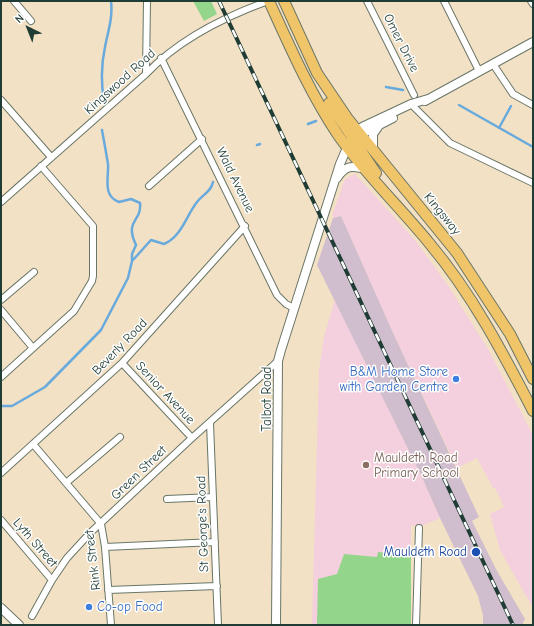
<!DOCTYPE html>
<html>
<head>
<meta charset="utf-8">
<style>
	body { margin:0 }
	#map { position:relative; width:534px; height:626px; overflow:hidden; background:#f3e1c5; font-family:"Comic Neue",sans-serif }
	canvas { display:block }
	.frame { position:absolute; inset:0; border:2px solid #1f3d34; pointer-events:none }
	.north { position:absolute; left:8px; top:8px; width:40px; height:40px; -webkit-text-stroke:3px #fff; paint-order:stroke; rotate:317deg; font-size:11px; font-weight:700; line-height:16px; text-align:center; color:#1f3d34 }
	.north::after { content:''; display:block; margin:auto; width:14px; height:18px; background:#1f3d34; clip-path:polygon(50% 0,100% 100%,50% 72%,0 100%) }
</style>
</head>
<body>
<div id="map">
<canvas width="534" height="626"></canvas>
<div class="frame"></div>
<div class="north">N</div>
</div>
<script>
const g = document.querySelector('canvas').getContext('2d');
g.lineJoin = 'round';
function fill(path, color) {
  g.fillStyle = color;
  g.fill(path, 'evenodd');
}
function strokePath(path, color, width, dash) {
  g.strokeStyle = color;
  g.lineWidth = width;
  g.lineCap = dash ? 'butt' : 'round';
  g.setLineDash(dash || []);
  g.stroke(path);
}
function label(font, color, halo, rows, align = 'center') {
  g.font = font + ' "Comic Neue",sans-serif';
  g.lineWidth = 3;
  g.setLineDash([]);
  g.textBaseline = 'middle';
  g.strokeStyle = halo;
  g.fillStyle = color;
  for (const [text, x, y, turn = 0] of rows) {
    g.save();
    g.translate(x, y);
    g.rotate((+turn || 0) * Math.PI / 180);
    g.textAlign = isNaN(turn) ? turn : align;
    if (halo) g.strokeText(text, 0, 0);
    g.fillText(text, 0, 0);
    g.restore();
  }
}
const built = new Path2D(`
	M355,174l59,65 33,45 41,65 45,86v173l-33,-58 -10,-36 14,-7 -9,-19h-2l-16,-30 -20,10 -63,-133 -53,-119 -5,2 -4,-2 13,-37z
	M335,300l86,175 19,43 -16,7 -13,1v99l-99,-1 7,-254 5,-34z`);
const industrial = new Path2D(`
	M341,216l53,119 85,182 -7,4 25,50 28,48 -3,6h-39v-10l-5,-19 -38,-78 -19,-43 -104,-210 16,-47z`);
const green = new Path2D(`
	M193,1h18l6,13 -13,7z
	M378,552l33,3v70l-94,-1 1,-45 19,-5 7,-20 33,3z`);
const stream = new Path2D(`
	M386,87l17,3
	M104,101c-3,-18 -3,-36 1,-54 3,-16 8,-29 6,-46
	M459,105l74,42
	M308,124l8,-3
	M499,128l12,-22
	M257,145l3,-1
	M133,260l18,-20 13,4c18,-8 22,-28 33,-42 6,-8 14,-10 16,-20
	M1,406h11l33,-19 56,-57 27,-52 4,-17v-7l4,-9c-12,-25 6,-23 4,-42l-9,-4 -12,3c-17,-6 -10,-25 -11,-38 -2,-12 -4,-23 -6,-34`);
const minor = new Path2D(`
	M14,1l17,20
	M367,1l47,94
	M444,1l35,70
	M531,1l2,3
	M161,58l116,237 9,9 8,4
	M493,64l20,30 20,11
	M146,74l1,-73
	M1,100l50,57
	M411,104l39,39 83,40
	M149,186l53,-47
	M1,202l145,-128c33,-35 78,-57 122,-73
	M1,300l33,-28
	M1,310l32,38
	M122,363l70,75
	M1,377l73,-66 18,-30 1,-5v-50l-52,-60
	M210,423l8,202
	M33,444l68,80 4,23 6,78
	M1,473l121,-110 123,-137
	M66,483l54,-46
	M167,499l46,-2
	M1,520l51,60
	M105,547l110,-5
	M108,590l109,-4
	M32,616l20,-36 15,-22 23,-25 102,-95 86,-77
	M416,625l3,-97`);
const tertiary = new Path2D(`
	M425,101l108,-59
	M356,137l37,-19
	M373,149v-15l5,-7
	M337,178c8,-12 14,-13 28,-9
	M1,608l18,17
	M276,625l2,-264 3,-11 59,-186c6,-13 11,-31 24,-38l47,-22 17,-5`);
const trunk = new Path2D(`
	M269,1c21,46 41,92 69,134 27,39 62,72 92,109 42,50 73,109 103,167
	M284,1l33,72 31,46 109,134 53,81 23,45
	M329,103l47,70`);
const rail = new Path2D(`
	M219,1l294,624`);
const markers = [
	[456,379,4,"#3f7fe0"],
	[366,465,4,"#8d6e63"],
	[476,552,5,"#1a4fb4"],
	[89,607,4,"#3f7fe0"]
];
const streetNames = [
	["Omer Drive",401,43,63],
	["Kingswood Road",120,82,-42],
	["Wald Avenue",235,180,64],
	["Kingsway",442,214,51],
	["Beverly Road",120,347,-46],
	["Senior Avenue",165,393,47],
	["Talbot Road",267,399,-90],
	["Green Street",139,473,-44],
	["St George's Road",203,524,-92],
	["Lyth Street",35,543,49],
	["Rink Street",93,560,-97]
];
const shopNames = [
	["B&M Home Store",448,372],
	["with Garden Centre",448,387],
	["Co-op Food",97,607,"left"]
];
const educationNames = [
	["Mauldeth Road",374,458],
	["Primary School",374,473]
];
const transitNames = [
	["Mauldeth Road",467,552]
];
fill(built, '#f4cfdd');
fill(industrial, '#d0bdcd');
fill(green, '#94d58c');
strokePath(stream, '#69aadd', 2.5);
strokePath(minor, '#697667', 8);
strokePath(tertiary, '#697667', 10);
strokePath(trunk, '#697667', 12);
strokePath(minor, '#fff', 6);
strokePath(tertiary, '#fff', 8);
strokePath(trunk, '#f0c469', 10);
strokePath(rail, '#1f3d34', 4);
strokePath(rail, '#fff', 2.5, [8]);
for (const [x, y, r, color] of markers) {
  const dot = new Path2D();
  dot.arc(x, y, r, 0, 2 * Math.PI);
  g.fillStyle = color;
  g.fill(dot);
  strokePath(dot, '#fff', 1.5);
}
label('13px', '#1f3d34', '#fff', streetNames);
label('13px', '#366cbe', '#fff', shopNames, 'right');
label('13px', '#785e54', '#fff', educationNames, 'left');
label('13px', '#164399', '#fff', transitNames, 'right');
</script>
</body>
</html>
